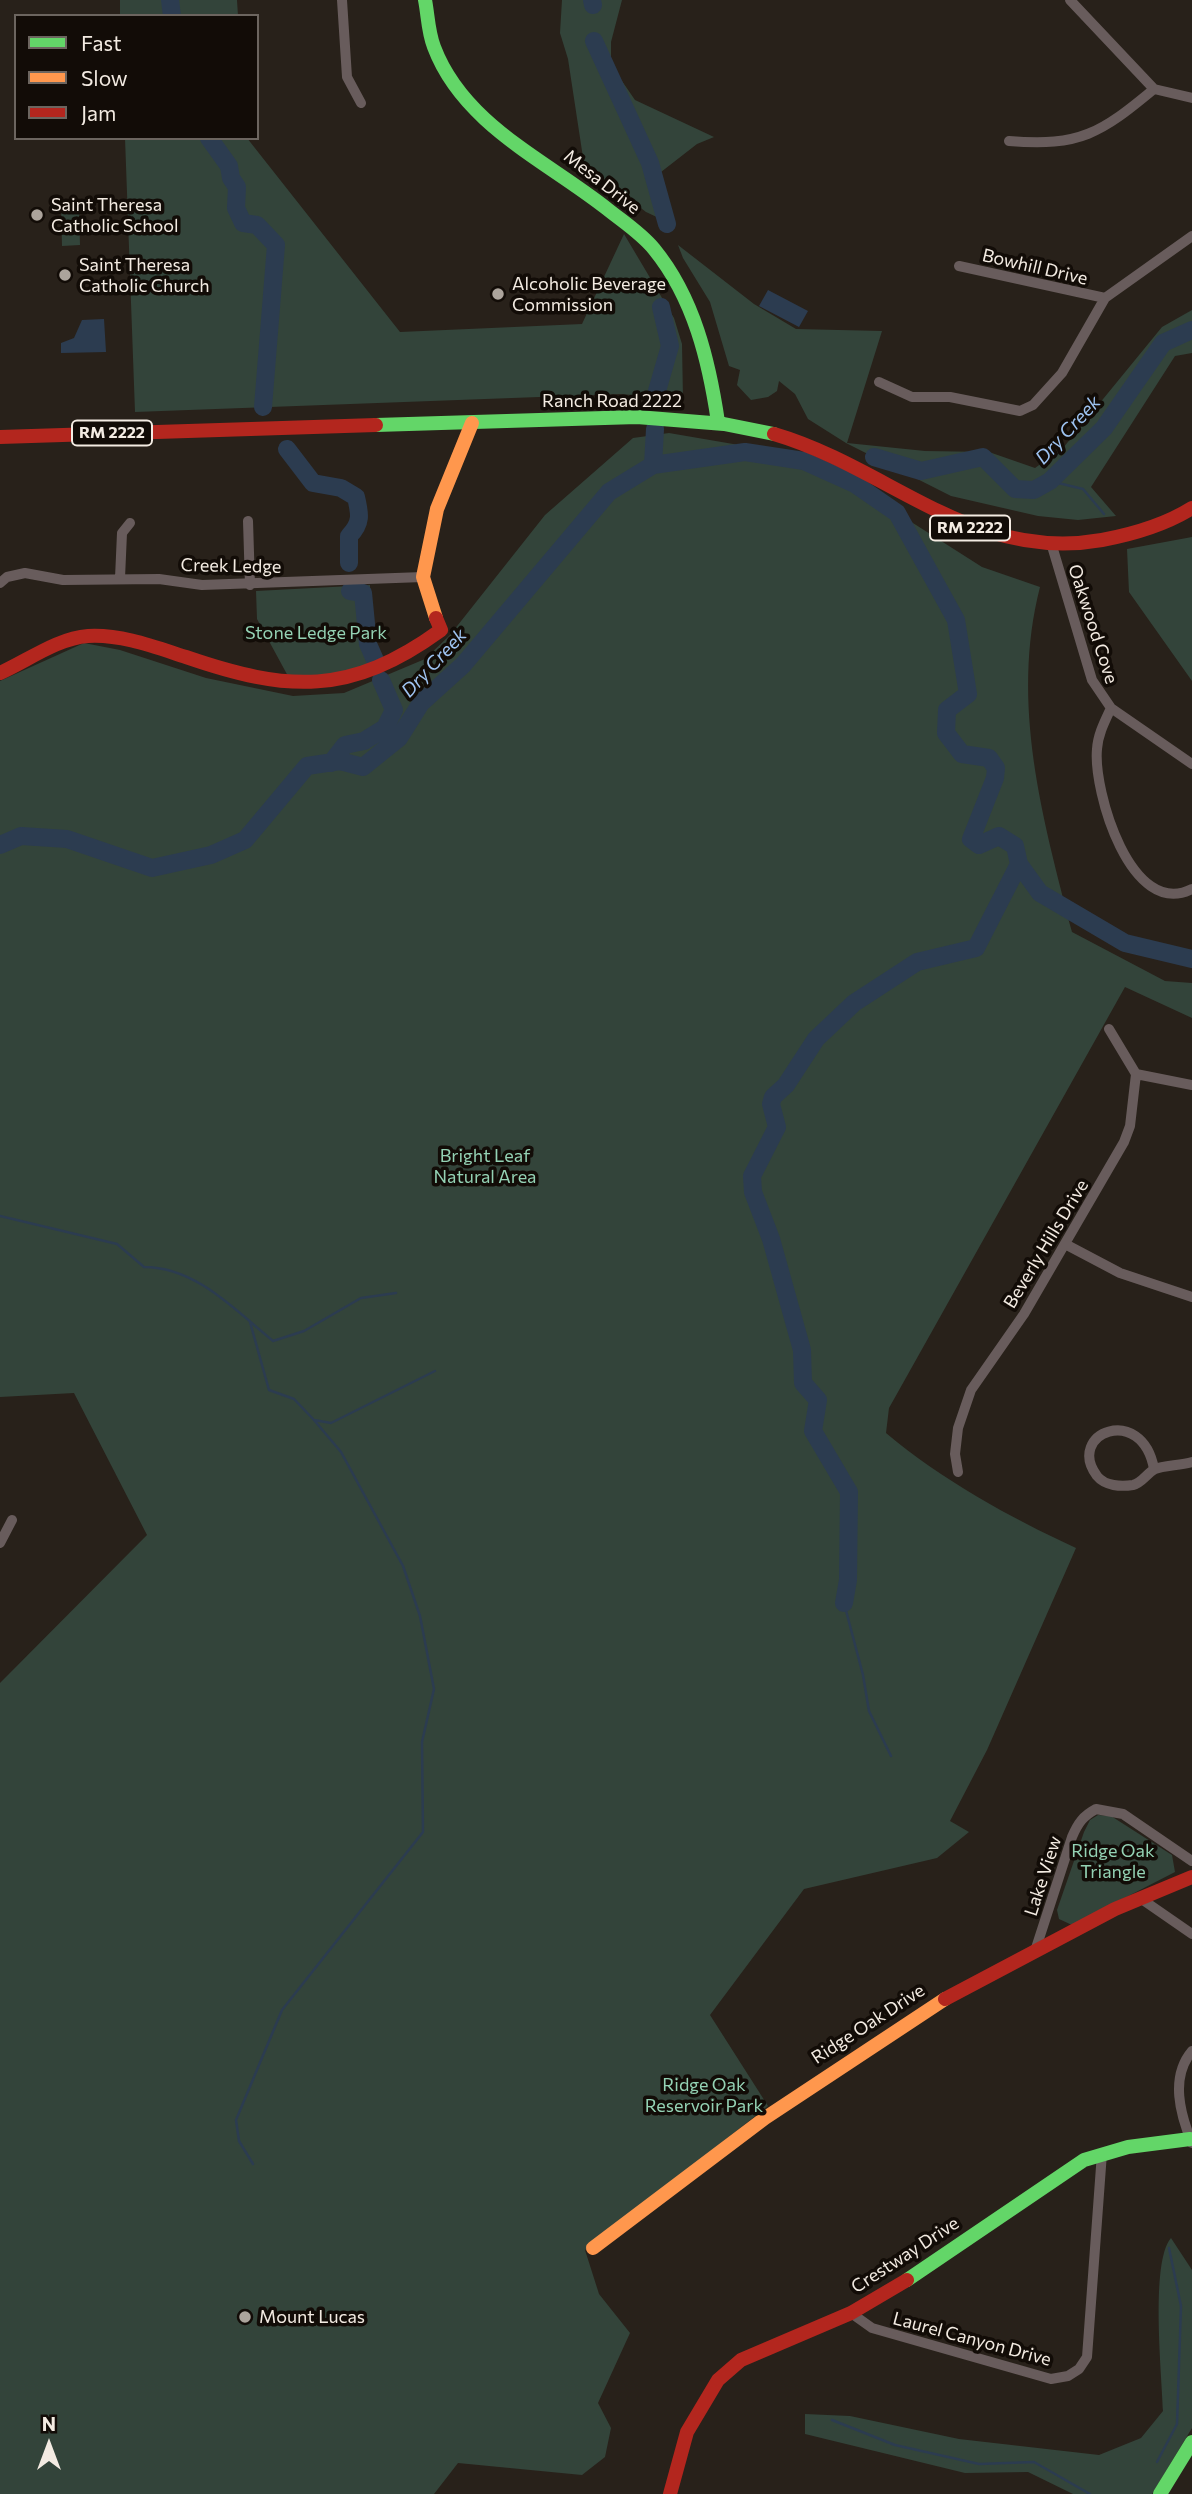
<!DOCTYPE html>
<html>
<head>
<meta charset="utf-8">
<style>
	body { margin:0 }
	#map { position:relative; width:1192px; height:2494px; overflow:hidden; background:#28211a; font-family:Commissioner,sans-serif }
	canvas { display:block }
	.legend { position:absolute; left:14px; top:14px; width:245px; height:126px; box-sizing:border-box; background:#120c07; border:2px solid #6c655f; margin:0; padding:9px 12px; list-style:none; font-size:21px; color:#f3ebe2 }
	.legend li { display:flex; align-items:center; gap:14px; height:35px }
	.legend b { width:35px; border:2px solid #6c655f }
	.north { position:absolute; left:14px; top:2410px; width:70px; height:70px; -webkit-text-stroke:5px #120c07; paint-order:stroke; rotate:0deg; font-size:19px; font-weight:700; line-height:28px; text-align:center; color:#f3ebe2 }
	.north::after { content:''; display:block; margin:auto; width:24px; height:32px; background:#f3ebe2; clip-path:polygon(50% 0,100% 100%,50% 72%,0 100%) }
</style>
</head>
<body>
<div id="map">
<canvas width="1192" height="2494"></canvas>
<ul class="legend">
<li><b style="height:9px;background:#63d668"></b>Fast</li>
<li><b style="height:9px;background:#ff974d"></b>Slow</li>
<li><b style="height:9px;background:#b3261e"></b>Jam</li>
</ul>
<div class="north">N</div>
</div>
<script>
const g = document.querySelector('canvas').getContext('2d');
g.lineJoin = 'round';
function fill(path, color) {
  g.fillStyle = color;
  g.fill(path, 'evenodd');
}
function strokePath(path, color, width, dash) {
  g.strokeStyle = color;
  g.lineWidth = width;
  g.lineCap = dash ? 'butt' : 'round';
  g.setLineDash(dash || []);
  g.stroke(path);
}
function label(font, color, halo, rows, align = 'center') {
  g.font = font + ' Commissioner,sans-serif';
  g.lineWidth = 7;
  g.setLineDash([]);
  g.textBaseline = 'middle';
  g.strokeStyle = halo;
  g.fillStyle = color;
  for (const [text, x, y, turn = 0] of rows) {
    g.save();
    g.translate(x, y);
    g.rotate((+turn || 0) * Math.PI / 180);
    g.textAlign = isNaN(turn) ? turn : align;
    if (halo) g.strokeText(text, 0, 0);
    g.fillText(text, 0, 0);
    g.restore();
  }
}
const green = new Path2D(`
	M120,0h117l1,16h-118z
	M562,0h60l-11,42v23l24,35 79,37 -17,7 -36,28v47l-15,-7 -62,-48 -16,-105 -8,-26z
	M125,138h122l153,194 182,-8 42,-90 50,84 8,26 1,55 -63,-5 -485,18z
	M61,206h18l1,39 -18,1z
	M678,245l76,59 42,25 86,2 -35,112 78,8 64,1 46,16 28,-20 99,-121 30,-17v43l-17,3 -84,131 25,29 -38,4 -40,-4 -87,-20 -105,-53 -38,-24 -13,-25 -16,-13 -2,10 -9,6 -17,3 -14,-15 3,-15 -11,-4 -19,-64 -27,-44z
	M669,433l105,18 62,23 146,93 58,20c-30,117 3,232 32,345l93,49 27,2v35l-67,-31 -236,421 -3,25c56,47 123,84 190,115l-89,202 -37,71 19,11 -32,26 -133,31 -94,126 58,91 -183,144 14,44 31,39 -32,70 13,25 -6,29 -23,18 -124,-12 -24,31h-434v-811l147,-148 -73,-142 -74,4v-716l84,-38 36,7 86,28 87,18 51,-3 81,-34 25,-24 95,-120 88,-77z
	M1192,537v144l-63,-89 -2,-43z
	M370,585l1,82 -37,9 -45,2 -32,-59 -1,-28z
	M1098,1815l13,1 61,39 3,17 -103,53 -13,-6 -2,-9 27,-78 6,-12z
	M1171,2238l21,32v158l-40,66h-79l-45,-22 -63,1 -160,-39v-20l45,2 109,23 140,16 42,-17 22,-27c-1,-36 -13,-149 8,-173z`);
const water = new Path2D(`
	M768,290l40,21 -9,16 -40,-21z
	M104,319l2,33 -45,1v-10l13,-5 8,-18z`);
const stream = new Path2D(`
	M1050,481l33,8 21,25
	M0,1216l117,28 27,23c52,0 91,43 129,74l31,-10 57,-33 35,-5
	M250,1322l19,68 25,9 20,21 17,3 104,-52
	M844,1603l19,72 6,36 22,45
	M253,2164l-14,-23 -3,-21 46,-110 141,-178 -1,-90 12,-53 -14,-73 -17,-50 -62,-114 -27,-32
	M832,2420l63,25 84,19 55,-2 56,32
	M1157,2462l20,-38 4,-118 -12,-58`);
const river = new Path2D(`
	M170,0l2,16
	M592,0l1,5
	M594,41l56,122 17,61
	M209,138l20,28 2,12 6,9 -1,21 7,15 14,2 19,20 -13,162
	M657,391l13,-45 -9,-39
	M287,449l26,34 28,5 15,9c4,17 6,26 -7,39v27
	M874,457l47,14 62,-14 32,32 19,1 16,-9 54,-53 59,-85 29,-13
	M653,465l2,-36
	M350,591l13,2 5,51 7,16
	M331,763l14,-18 19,-4 21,-13 9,-18 -13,-30
	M0,845l21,-9 46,3 85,29 59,-13 34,-15 62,-74 33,-5 23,6 36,-29 22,-35 42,-38 146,-173 44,-27 92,-13 59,9 51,23 42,29 59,107 12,74 -21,16 -1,23 16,21 27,4 7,10 -1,10 -24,61 8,6 20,-9 16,10 4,18 21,29 85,50 67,16
	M844,1603l4,-23 1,-88 -36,-61 5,-31 -15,-17 -1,-33 -31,-111 -18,-47 -1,-16 25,-49 -6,-23 2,-7 13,-12 30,-46 38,-36 63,-41 59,-14 43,-84`);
const street = new Path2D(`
	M342,0l5,77 14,26
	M1070,0l84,89 38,9
	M1009,141c71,6 92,-8 145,-52
	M959,266l146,32
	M879,382l33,15h38l70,14 13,-6 29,-32 43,-75 87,-62
	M248,521l2,64
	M1052,546l40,134 19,28
	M120,578l2,-45 8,-10
	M0,583l7,-6 18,-4 38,7 96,-1 43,6 221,-8
	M1192,764l-81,-56c-6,13 -13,26 -14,41 -4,42 34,171 95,140
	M1136,1074l56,11
	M1065,1244l55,29 72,24
	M1154,1469c-12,-66 -89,-36 -57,7 8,10 24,11 36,9 9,-2 14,-12 22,-16 8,-3 26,-4 37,-7
	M958,1472l-3,-18 3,-26 13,-38 53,-76 100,-172 6,-16 6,-52 -27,-45
	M0,1543l12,-23
	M1140,1898l52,36
	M1036,1948l36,-111c6,-14 11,-21 24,-28l27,5 69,47
	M1192,2143c-12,-29 -22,-66 0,-92
	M851,2313l21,15 179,51 17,-3 11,-7 8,-12 15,-204`);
const fast = new Path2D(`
	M425,0c3,15 3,32 9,47 29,77 111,113 172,161 16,13 35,25 48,41 40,49 55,112 64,173
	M376,425l261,-8 87,7 50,10
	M907,2280l177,-120 44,-13 62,-8
	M1160,2494l32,-52`);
const slow = new Path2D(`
	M436,618l-13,-41 14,-68 35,-86
	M593,2248l172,-130 180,-119`);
const jam = new Path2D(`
	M774,434c116,34 198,129 328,106 32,-6 63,-15 90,-32
	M0,437l376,-12
	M0,673c27,-12 58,-35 88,-37 33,-2 67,11 98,21 102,35 164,39 255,-27l-5,-12
	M945,1999l170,-90 77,-32
	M670,2494l17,-62 31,-52 23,-20 110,-47 56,-33`);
const markers = [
	[37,215,7,"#aca49c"],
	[65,275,7,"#aca49c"],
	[498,294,7,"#aca49c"],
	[245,2317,7,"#aca49c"]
];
const shields = [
	[112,433,80],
	[970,528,80]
];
const shieldNames = [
	["RM 2222",112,433],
	["RM 2222",970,528]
];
const streetNames = [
	["Mesa Drive",602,182,38],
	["Bowhill Drive",1035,267,13],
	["Ranch Road 2222",612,401],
	["Creek Ledge",231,566,1],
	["Oakwood Cove",1093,624,72],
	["Beverly Hills Drive",1046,1244,-59],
	["Lake View",1043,1876,-72],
	["Ridge Oak Drive",868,2024,-33],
	["Crestway Drive",905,2255,-33],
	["Laurel Canyon Drive",972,2339,15]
];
const poiNames = [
	["Saint Theresa",51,205],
	["Catholic School",51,226],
	["Saint Theresa",79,265],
	["Catholic Church",79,286],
	["Alcoholic Beverage",512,284],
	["Commission",512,305],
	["Mount Lucas",259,2317]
];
const parkNames = [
	["Stone Ledge Park",316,633],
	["Bright Leaf",485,1156],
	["Natural Area",485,1177],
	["Ridge Oak",1113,1851],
	["Triangle",1113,1872],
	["Ridge Oak",704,2085],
	["Reservoir Park",704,2106]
];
const waterNames = [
	["Dry Creek",1068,430,-47],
	["Dry Creek",434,663,-47]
];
fill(green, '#33443a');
fill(water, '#2c3c50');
strokePath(stream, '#2c3c50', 2.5);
strokePath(river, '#2c3c50', 18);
strokePath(street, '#685c5c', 10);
strokePath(fast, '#63d668', 14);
strokePath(slow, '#ff974d', 14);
strokePath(jam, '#b3261e', 14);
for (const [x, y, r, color] of markers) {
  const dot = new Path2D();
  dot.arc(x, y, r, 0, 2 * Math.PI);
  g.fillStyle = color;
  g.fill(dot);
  strokePath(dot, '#120c07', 2.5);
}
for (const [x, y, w] of shields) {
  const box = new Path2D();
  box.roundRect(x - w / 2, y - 12.5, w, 25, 5);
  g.fillStyle = '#120c07';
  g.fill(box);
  strokePath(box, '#f3ebe2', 2);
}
label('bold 16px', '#f3ebe2', null, shieldNames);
label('18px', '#f3ebe2', '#120c07', streetNames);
label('18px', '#f3ebe2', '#120c07', poiNames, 'left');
label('18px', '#94d2b4', '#120c07', parkNames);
label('italic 19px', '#9ec3f1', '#120c07', waterNames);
</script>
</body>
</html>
